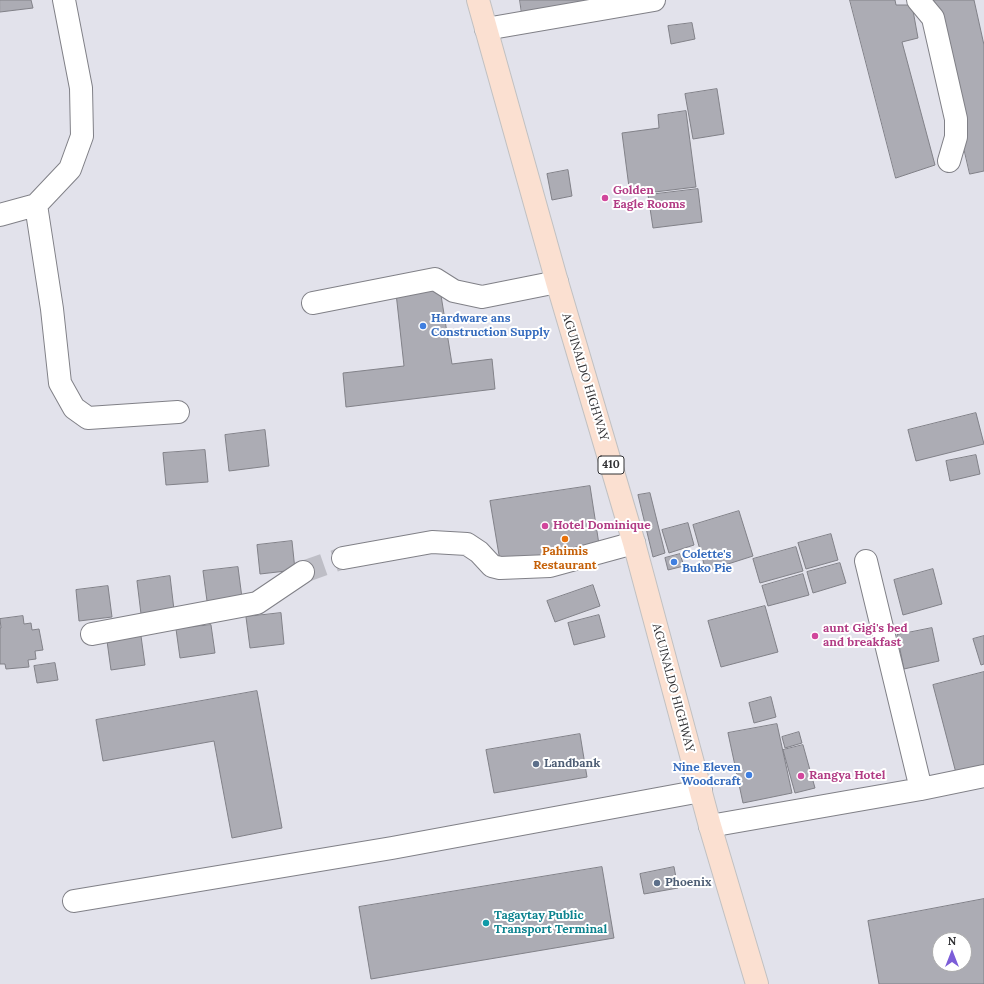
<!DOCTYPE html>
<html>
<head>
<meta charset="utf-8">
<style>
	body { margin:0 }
	#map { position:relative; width:984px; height:984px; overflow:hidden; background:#e2e2eb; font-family:Lora,serif }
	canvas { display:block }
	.north { position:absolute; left:932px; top:932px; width:40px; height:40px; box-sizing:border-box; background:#fff; border:1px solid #acacad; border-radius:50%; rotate:0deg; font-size:11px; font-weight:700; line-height:16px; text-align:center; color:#303033 }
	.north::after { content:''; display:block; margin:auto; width:14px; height:18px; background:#7c5dd8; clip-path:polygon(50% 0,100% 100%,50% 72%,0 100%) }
</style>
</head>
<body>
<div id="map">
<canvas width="984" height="984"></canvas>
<div class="north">N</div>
</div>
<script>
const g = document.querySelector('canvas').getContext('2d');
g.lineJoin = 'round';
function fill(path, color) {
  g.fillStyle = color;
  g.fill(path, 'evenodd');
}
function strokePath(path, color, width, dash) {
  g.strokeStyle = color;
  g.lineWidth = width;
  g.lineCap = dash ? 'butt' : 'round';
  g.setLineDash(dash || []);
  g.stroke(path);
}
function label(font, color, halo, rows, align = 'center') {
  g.font = font + ' Lora,serif';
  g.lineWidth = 4;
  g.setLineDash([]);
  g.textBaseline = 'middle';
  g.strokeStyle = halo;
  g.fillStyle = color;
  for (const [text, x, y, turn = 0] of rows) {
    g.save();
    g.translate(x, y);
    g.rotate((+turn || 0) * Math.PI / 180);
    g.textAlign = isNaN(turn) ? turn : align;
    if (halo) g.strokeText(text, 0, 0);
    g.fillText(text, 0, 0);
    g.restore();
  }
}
const building = new Path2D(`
	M0,0h31l2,8 -33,4z
	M520,0h80l-78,14z
	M850,0h45l1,5h16l6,33 -16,4 33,123 -39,13z
	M930,0h44l10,45v126l-14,3z
	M692,23l3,16 -24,5 -3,-18z
	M717,89l7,45 -31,5 -8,-45z
	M686,111l10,76 -66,8 -8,-62 37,-5 -1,-13z
	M568,170l4,26 -20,4 -5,-26z
	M698,189l4,33 -49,6 -5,-33z
	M440,289l12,75 40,-5 3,30 -149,18 -3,-34 61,-7 -8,-73z
	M976,413l8,31 -68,17 -8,-31z
	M265,430l4,36 -40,5 -4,-36z
	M205,450l3,32 -42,3 -3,-32z
	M976,455l4,19 -30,7 -4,-20z
	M590,486l10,65 -99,16 -11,-66z
	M650,493l15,60 -12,4 -15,-62z
	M739,511l14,45 -47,15 -13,-46z
	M688,523l6,22 -25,8 -7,-23z
	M831,534l7,26 -32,9 -8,-26z
	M292,541l3,29 -35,4 -3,-29z
	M796,547l7,24 -43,12 -7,-24z
	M680,554l4,12 -16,4 -3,-12z
	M840,563l6,20 -33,10 -6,-21z
	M238,567l4,31 -35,3 -4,-30z
	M933,569l9,35 -39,11 -9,-35z
	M803,574l6,21 -41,11 -6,-20z
	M170,576l4,34 -33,4 -4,-33z
	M593,585l7,21 -45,16 -8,-21z
	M108,586l4,31 -33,4 -3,-31z
	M765,606l13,46 -57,15 -13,-46z
	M281,613l3,31 -34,4 -4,-31z
	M599,615l6,22 -31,8 -6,-22z
	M23,616l1,8 7,-1 1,7 7,-1 4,21 -8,1 1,8 -8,1 1,7 -23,2 -1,-5h-5v-36h1l-1,-9z
	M211,625l4,28 -35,5 -4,-29z
	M932,628l7,33 -35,8 -7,-34z
	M141,636l4,29 -34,5 -4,-29z
	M984,636v28l-3,1 -8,-26z
	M55,663l3,17 -21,3 -3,-17z
	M984,672v93l-28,8 -23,-88z
	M257,691l25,137 -50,10 -18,-97 -111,20 -7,-41z
	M771,697l5,20 -22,6 -5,-20z
	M777,724l15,69 -49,10 -15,-70z
	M799,732l3,11 -17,5 -3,-11z
	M580,734l7,43 -93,16 -8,-43z
	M803,745l12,43 -20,5 -12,-43z
	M602,867l12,71 -243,41 -12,-72z
	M674,867l4,21 -34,6 -4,-20z
	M984,899v85h-105l-11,-63zM940,940h24v24h-24z`);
const minorTunnel = new Path2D(`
	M303,572l40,-14`);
const minor = new Path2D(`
	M918,0l15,18 23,101v18l-7,24
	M486,29l168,-29
	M36,205l16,104 8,74 14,25 14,10 90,-6
	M0,215l36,-10 34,-36 12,-33 -1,-48 -17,-88
	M313,303l122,-24 19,12 28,6 75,-15
	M343,558l89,-16 35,2 12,8 13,14 8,2 50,-2 84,-23
	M866,561l55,228
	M92,634l165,-31 46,-31
	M710,826l211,-37 63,-13
	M74,901l318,-53 309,-57`);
const major = new Path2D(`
	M478,0l79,282 77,261 76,283 47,158`);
const markers = [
	[605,198,4,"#d1479c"],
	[423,326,4,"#3f7fe0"],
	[545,526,4,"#d1479c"],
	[565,539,4,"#e8710a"],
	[674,562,4,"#3f7fe0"],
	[815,636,4,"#d1479c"],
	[536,764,4,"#5c6f8a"],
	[749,775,4,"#3f7fe0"],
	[801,776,4,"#d1479c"],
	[657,883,4,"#5c6f8a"],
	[486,923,4,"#0f9aa8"]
];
const shields = [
	[611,465,26]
];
const shieldNames = [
	["410",611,465]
];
const hotelNames = [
	["Golden",613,191],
	["Eagle Rooms",613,205],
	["Hotel Dominique",553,526],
	["aunt Gigi's bed",823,629],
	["and breakfast",823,643],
	["Rangya Hotel",809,776]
];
const shopNames = [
	["Hardware ans",431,319],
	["Construction Supply",431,333],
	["Colette's",682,555],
	["Buko Pie",682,569],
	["Nine Eleven",741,768,"right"],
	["Woodcraft",741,782,"right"]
];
const streetNames = [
	["AGUINALDO HIGHWAY",585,377,73],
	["AGUINALDO HIGHWAY",673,688,75]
];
const foodNames = [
	["Pahimis",565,552],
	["Restaurant",565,566]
];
const serviceNames = [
	["Landbank",544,764],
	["Phoenix",665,883]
];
const cultureNames = [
	["Tagaytay Public",494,916],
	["Transport Terminal",494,930]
];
fill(building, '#acacb4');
strokePath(building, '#818188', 1);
strokePath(minorTunnel, '#bebec6', 22, [22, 11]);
strokePath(minor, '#808087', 24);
strokePath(major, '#c1c1c2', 24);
strokePath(minor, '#fff', 22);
strokePath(major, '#fbe0d1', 22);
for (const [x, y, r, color] of markers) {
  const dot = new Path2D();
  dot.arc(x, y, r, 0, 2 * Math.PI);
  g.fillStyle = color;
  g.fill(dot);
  strokePath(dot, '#fff', 1.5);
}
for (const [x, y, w] of shields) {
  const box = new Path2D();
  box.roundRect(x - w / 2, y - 9, w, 18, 3);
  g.fillStyle = '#fff';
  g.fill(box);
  strokePath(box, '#303033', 1);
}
label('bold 11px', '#303033', null, shieldNames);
label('bold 12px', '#b23c85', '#fff', hotelNames, 'left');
label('bold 12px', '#366cbe', '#fff', shopNames, 'left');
label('12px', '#303033', '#fff', streetNames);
label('bold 12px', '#c56008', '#fff', foodNames);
label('bold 12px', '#4e5e75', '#fff', serviceNames, 'left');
label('bold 12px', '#0d838f', '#fff', cultureNames, 'left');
</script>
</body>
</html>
